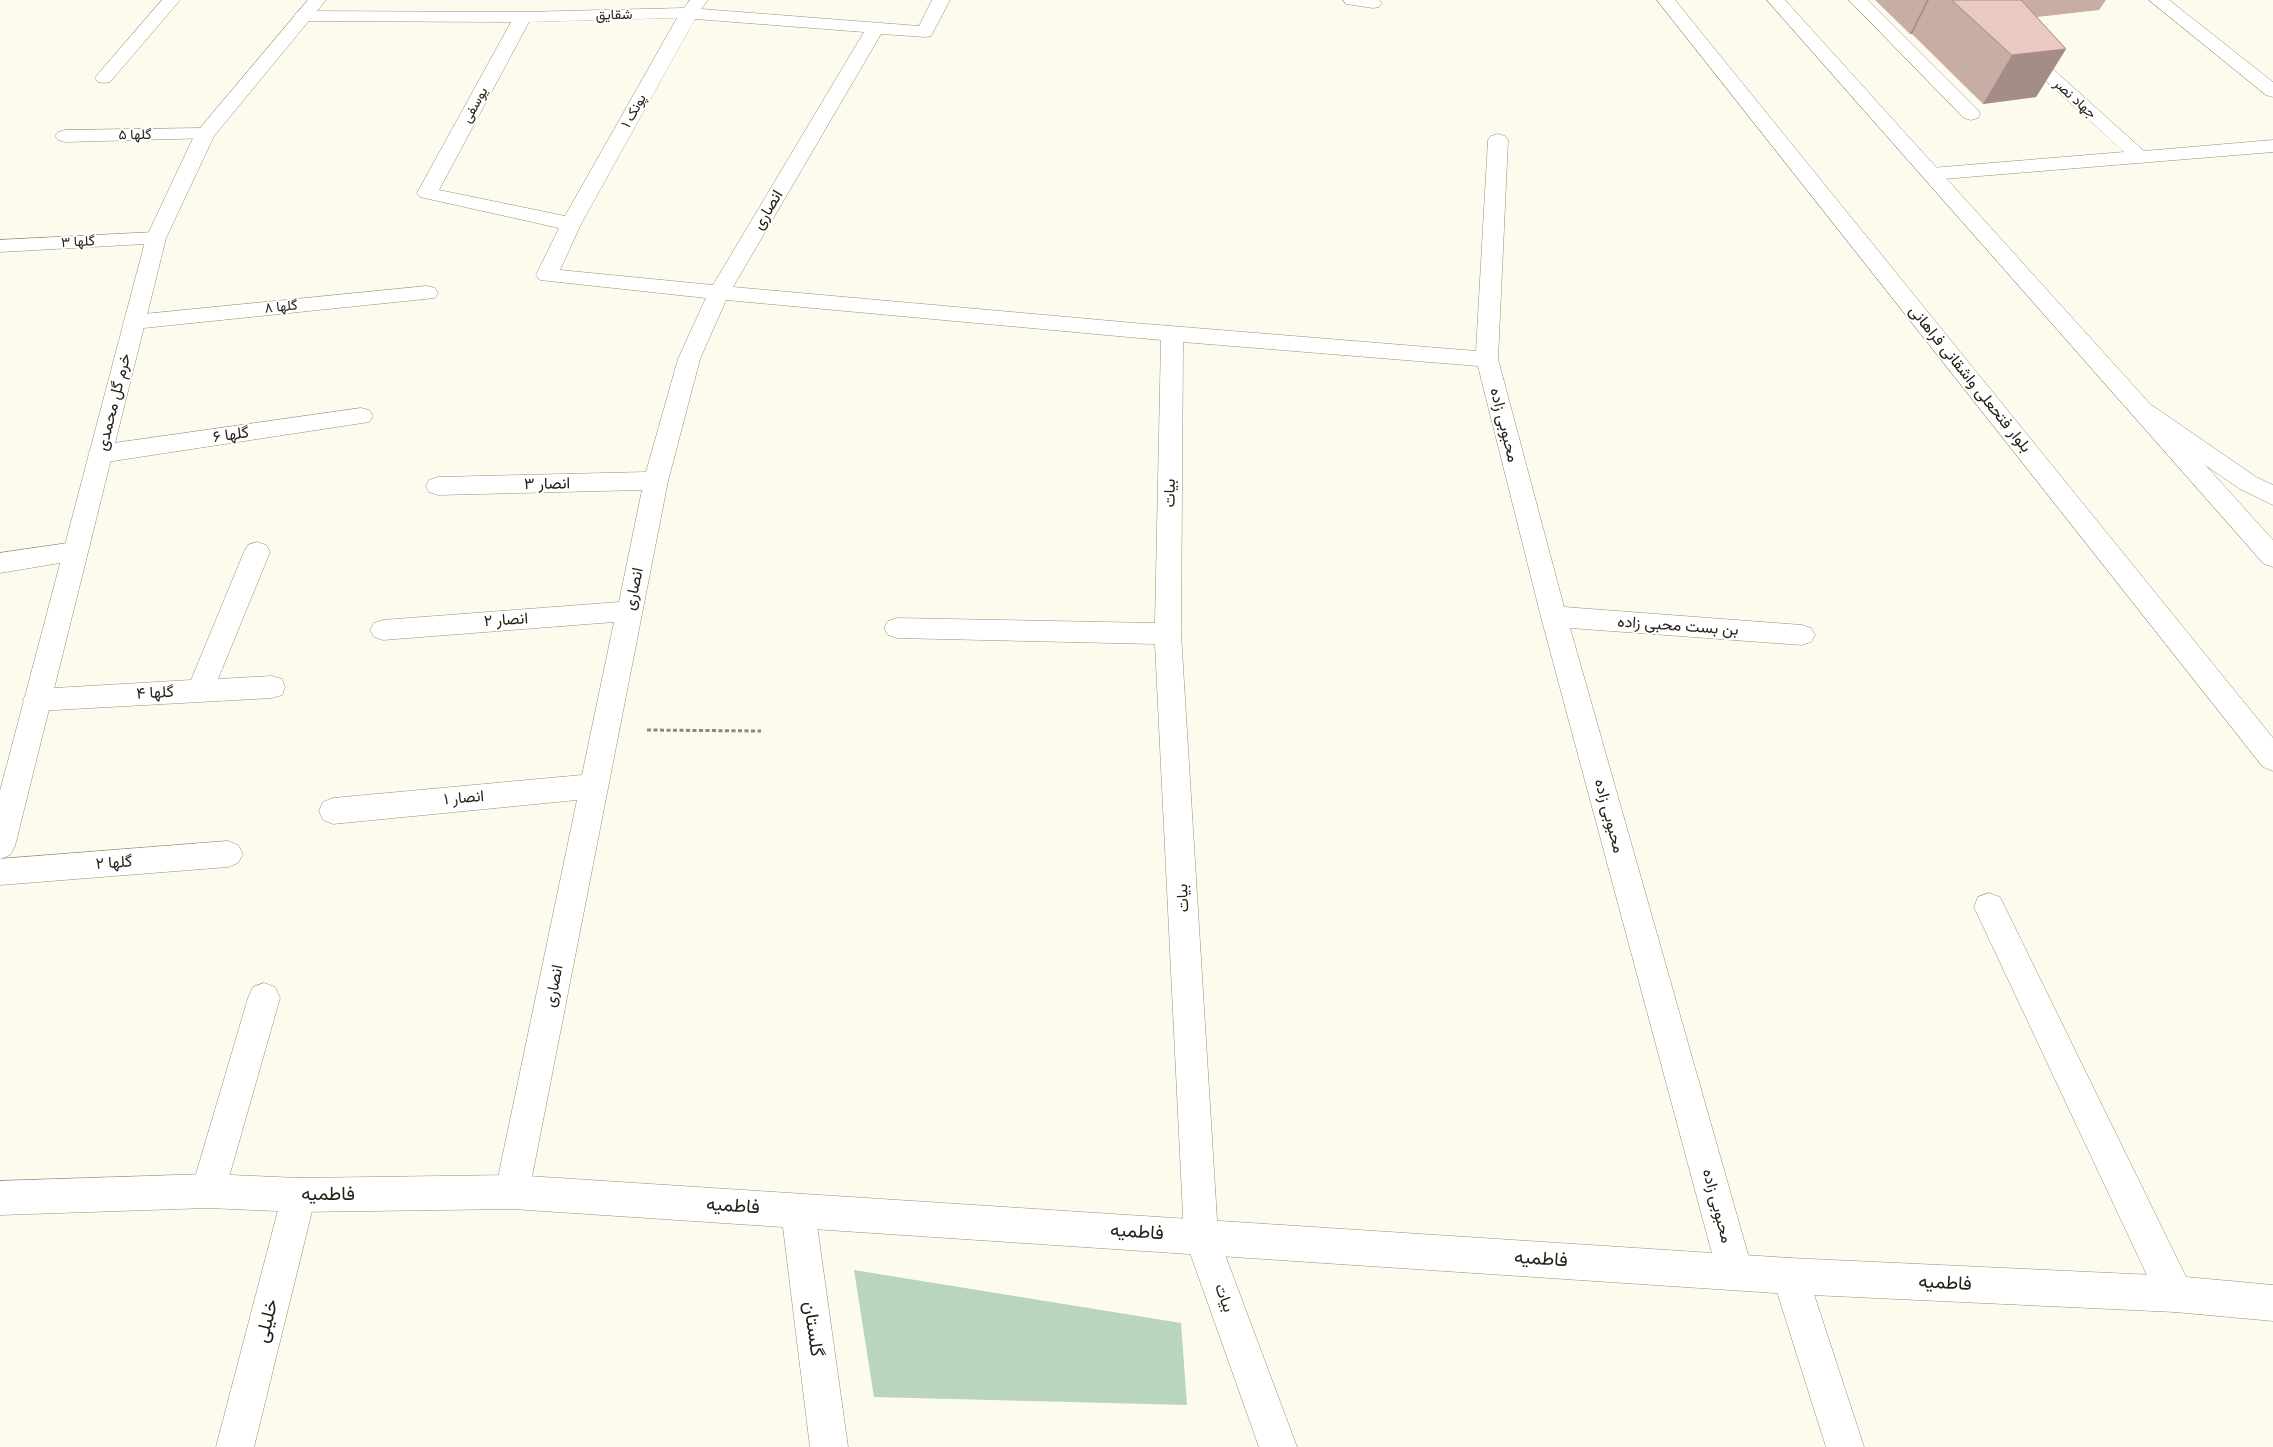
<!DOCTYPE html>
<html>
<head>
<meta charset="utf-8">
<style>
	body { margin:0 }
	canvas { display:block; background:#fdfaee }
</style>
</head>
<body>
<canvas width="2273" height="1447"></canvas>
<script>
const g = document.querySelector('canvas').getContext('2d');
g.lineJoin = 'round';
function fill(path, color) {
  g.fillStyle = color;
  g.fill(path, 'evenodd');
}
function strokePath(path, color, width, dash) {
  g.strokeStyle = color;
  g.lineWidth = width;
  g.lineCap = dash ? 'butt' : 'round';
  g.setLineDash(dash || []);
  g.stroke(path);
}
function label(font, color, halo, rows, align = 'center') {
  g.font = font + ' "Roboto Serif",Vazirmatn,serif';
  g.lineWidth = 4;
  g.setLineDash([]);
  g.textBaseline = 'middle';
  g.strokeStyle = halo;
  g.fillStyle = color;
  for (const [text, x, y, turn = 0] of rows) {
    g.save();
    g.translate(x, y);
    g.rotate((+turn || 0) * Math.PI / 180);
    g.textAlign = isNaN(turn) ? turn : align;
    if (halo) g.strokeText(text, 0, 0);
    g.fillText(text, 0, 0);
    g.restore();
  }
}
const green = new Path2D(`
	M854,1270l327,53 6,82 -313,-8z`);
const path = new Path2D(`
	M647,730l114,1`);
const minor = new Path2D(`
	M162,0h18l-70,82 -6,1 -6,-1 -3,-4 3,-4z
	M690,0h18l-7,9 218,17 13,-26h18l-19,36 -6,1 -44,-3 -148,253 401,36 342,28 12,-211 3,-4 7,-2 7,2 3,4 -10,219 66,248 238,18 9,3 4,7 -4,7 -9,3 -232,-17 183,644 -5,13 -13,5 -13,-5 -5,-13 -176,-655 -63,-251 -295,-24 -2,292 37,602 79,211h-38l-75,-211 -29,-592 -258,-6 -9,-3 -4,-7 4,-7 9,-3 258,5 6,-283 -435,-40 -26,59 -32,122 -139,711 -5,12 -12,5 -12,-5 -5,-12 82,-392 -244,24 -10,-4 -4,-9 4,-9 10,-4 249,-23 32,-153 -231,18 -9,-3 -4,-7 4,-7 9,-3 236,-18 23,-112 -204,5 -9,-3 -3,-6 3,-6 9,-3 208,-5 32,-113 28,-61 -166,-18 -4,-5 23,-47 -139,-31 -3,-4 94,-171 -208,-1 -6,-1 -3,-4 3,-4 6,-1 220,1 161,-4zM677,18l-112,198 -126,-26 90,-168zM695,19l169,13 -151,253 -153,-15 21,-46z
	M1343,0h36l3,3 -3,4 -6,1 -27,-4z
	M1849,0h19l110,110 2,4 -2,4 -7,2 -7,-2z
	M1957,0h19l168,151 129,-11v12l-342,28 -7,-2 -3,-4 3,-4 7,-2 193,-16z
	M2149,0h20l104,82v15l-7,-2z
	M205,128l7,2 3,4 -3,4 -147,4 -7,-2 -3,-4 3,-4 7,-2z
	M156,232l7,1 3,5 -3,5 -163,9v-12z
	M427,286l8,2 3,5 -3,5 -301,31 -8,-2 -3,-5 3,-5 8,-2z
	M361,408l8,2 4,6 -4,6 -269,41 -8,-3 -4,-6 4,-6 8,-3z
	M75,542l9,3 4,7 -4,7 -84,14v-20z
	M257,542l9,3 4,7 -52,127 54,-3 10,3 3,8 -3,8 -10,3 -235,13 -10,-3 -4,-8 4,-8 10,-3 154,-9 53,-128 4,-7z
	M228,841l10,4 5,9 -5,9 -10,4 -228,18v-26z
	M1989,893l11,4 188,384 5,13 -5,13 -13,5 -13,-5 -188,-400 4,-10z
	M264,983l11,4 5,11 -55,193 -5,12 -12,5 -12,-5 -5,-12 57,-193 5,-11z
	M299,1178l12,5 5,12 -62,252h-38l66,-252 5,-12z
	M798,1194l12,5 5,12 33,236h-38l-29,-236 5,-12z
	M1790,1258l13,5 5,13 56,171h-38l-54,-171 5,-13z`);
const tertiary = new Path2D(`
	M308,0h18l-112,136 -48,102 -151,608 -5,9 -10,4v-68l146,-553 49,-104z
	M208,1174l91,4 213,-3 1278,83 385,18 98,9v36l-98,-9 -385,-18 -1278,-85 -213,3 -91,-4 -208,7v-34z`);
const secondary = new Path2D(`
	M1657,0h18l598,738v33l-10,-4z
	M1767,0h18l488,540v27l-9,-3z`);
const trunk = new Path2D(`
	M2145,404l8,2 103,71 17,8v20l-33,-16 -103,-71 -4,-6 4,-6z`);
const wall = new Path2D(`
	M1875,0h231l-7,10 -62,7 29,32 -30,48 -53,7 -71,-70h-2z`);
const shadedWall = new Path2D(`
	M1927,0h2l-17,34h-2z
	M2066,49l-30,48 -53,7 29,-49z`);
const building = new Path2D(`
	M1952,0h69l45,49 -54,6z`);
const farStreetnames = [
	["شقایق",614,15,-1],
	["جهاد نصر",2075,99,42],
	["یوسفی",475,105,-61],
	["پونک ۱",634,111,-61],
	["گلها ۵",135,135,-1],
	["گلها ۳",78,242,-3],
	["گلها ۸",281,307,-6]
];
const streetNames = [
	["انصاری",768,210,-59],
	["بلوار فتحعلی واشقانی فراهانی",1970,379,51],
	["خرم گل محمدی",114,402,-76],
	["محبوبی زاده",1504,425,76],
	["گلها ۶",231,435,-8],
	["انصار ۳",547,484,-1],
	["بیات",1170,493,-89],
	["انصاری",634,589,-78],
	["انصار ۲",506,620,-4],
	["بن بست محبی زاده",1678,626,4],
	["گلها ۴",155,693,-3],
	["انصار ۱",464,798,-5],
	["محبوبی زاده",1609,816,75],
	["گلها ۲",114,863,-4],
	["بیات",1183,898,-93],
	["انصاری",554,986,-79],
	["محبوبی زاده",1717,1206,75],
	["بیات",1224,1298,70]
];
const nearStreetnames = [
	["فاطمیه",328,1194],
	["فاطمیه",733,1206,4],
	["فاطمیه",1137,1232,4],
	["فاطمیه",1541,1259,4],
	["فاطمیه",1945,1283,3],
	["خلیلی",267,1321,-76],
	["گلستان",813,1329,82]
];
fill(green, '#b9d5be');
strokePath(minor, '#978f75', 1);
strokePath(tertiary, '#978f75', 1);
strokePath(secondary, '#978f75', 1);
strokePath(trunk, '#978f75', 1);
strokePath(path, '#8b877c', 3, [4, 2.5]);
fill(minor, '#fff');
fill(tertiary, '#fff');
fill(secondary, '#fff');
fill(trunk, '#fff');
fill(wall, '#c8ada5');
fill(shadedWall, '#a38d86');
fill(building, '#e9c9c0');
strokePath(building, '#a38d86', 1);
label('14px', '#252117', '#fff', farStreetnames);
label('16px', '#252117', '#fff', streetNames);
label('19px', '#252117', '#fff', nearStreetnames);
</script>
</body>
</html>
